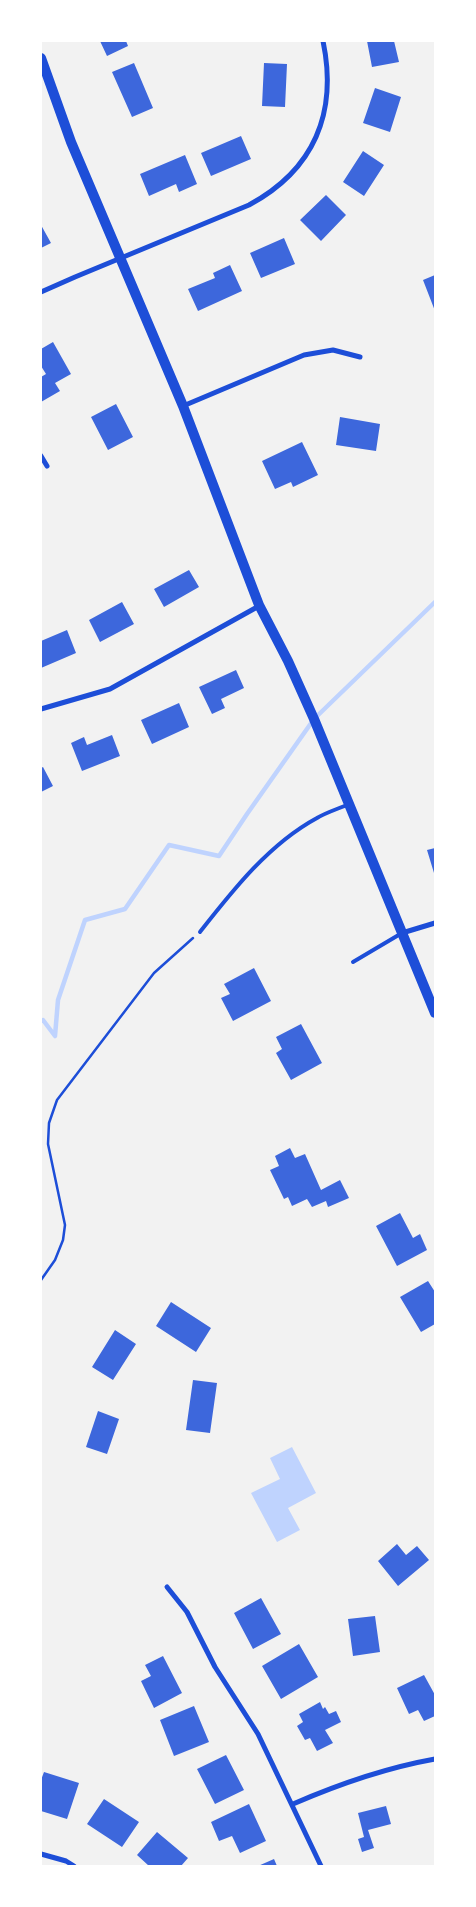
<!DOCTYPE html>
<html>
<head>
<meta charset="utf-8">
<style>
	body { margin:0 }
	#map { position:relative; width:476px; height:1907px; overflow:hidden; background:#f2f2f2; font-family:Mulish,sans-serif }
	canvas { display:block }
	.frame { position:absolute; inset:0; border:42px solid #fff; pointer-events:none }
</style>
</head>
<body>
<div id="map">
<canvas width="476" height="1907"></canvas>
<div class="frame"></div>
</div>
<script>
const g = document.querySelector('canvas').getContext('2d');
g.lineJoin = 'round';
function fill(path, color) {
  g.fillStyle = color;
  g.fill(path, 'evenodd');
}
function strokePath(path, color, width, dash) {
  g.strokeStyle = color;
  g.lineWidth = width;
  g.lineCap = dash ? 'butt' : 'round';
  g.setLineDash(dash || []);
  g.stroke(path);
}
const water = new Path2D(`
	M292,1447l24,46 -28,15 12,22 -23,12 -26,-49 29,-14 -10,-21z`);
const stream = new Path2D(`
	M41,1021l2,-1 12,16 3,-36 27,-80 40,-11 44,-64 50,11 28,-42 67,-95 121,-117`);
const building = new Path2D(`
	M100,41h26l2,5 -21,10z
	M367,41h27l5,21 -27,5z
	M134,63l19,45 -21,9 -20,-45z
	M264,63l23,1 -2,43 -23,-1z
	M375,88l26,9 -11,35 -27,-9z
	M241,136l10,23 -40,17 -10,-23z
	M363,151l21,14 -20,31 -21,-14z
	M185,155l12,29 -18,8 -3,-8 -27,12 -9,-22z
	M326,195l20,20 -25,26 -21,-21z
	M41,225l10,18 -10,5z
	M284,238l11,26 -34,14 -11,-25z
	M230,265l12,26 -44,20 -10,-22 27,-11 -2,-5z
	M435,275v36l-12,-31z
	M53,342l18,32 -16,9 5,8 -19,11v-25l5,-3 -5,-8v-17z
	M116,404l17,33 -25,13 -17,-33z
	M340,417l40,7 -4,27 -40,-6z
	M302,442l16,33 -25,12 -2,-5 -16,7 -13,-28z
	M189,570l10,17 -35,20 -10,-18z
	M122,602l12,22 -34,18 -11,-22z
	M67,630l9,23 -35,15v-27z
	M236,670l8,18 -23,11 4,9 -13,6 -13,-27z
	M179,703l10,24 -37,17 -11,-24z
	M112,735l8,21 -38,15 -11,-28 13,-6 3,8z
	M43,767l10,19 -12,6v-24z
	M435,848v25h-1l-7,-23z
	M254,968l17,33 -38,20 -12,-23 9,-4 -6,-10z
	M301,1024l21,39 -31,17 -15,-27 6,-4 -6,-12z
	M290,1148l5,10 10,-4 16,36 19,-10 9,18 -21,9 -2,-6 -14,6 -5,-8 -15,7 -4,-9 -4,2 -14,-29 9,-4 -4,-10z
	M400,1213l13,25 7,-4 7,16 -30,16 -21,-40z
	M428,1281l7,11v32l-14,8 -21,-35z
	M171,1302l40,26 -15,24 -40,-26z
	M115,1330l21,14 -23,36 -21,-13z
	M193,1380l24,3 -7,50 -24,-3z
	M98,1411l21,8 -12,35 -21,-7z
	M397,1544l9,11 11,-9 12,14 -31,26 -20,-25z
	M261,1598l20,36 -28,15 -19,-36z
	M375,1616l5,36 -27,4 -5,-37z
	M299,1644l19,33 -37,22 -19,-33z
	M163,1656l19,37 -28,15 -13,-27 10,-5 -6,-11z
	M424,1675l11,20v21l-11,5 -6,-11 -9,4 -12,-26z
	M320,1702l3,7 2,-2 4,7 7,-3 5,11 -16,8 8,13 -16,8 -7,-13 -5,2 -8,-14 6,-4 -4,-8z
	M194,1706l15,36 -35,14 -14,-36z
	M226,1755l18,35 -29,14 -18,-35z
	M44,1772l35,11 -12,36 -26,-8v-31z
	M104,1799l35,23 -17,25 -35,-23z
	M249,1804l17,37 -26,12 -8,-17 -13,5 -8,-19z
	M386,1806l5,18 -23,6 6,18 -12,4 -4,-13 6,-2 -6,-24z
	M157,1832l31,26 -7,8h-32l-12,-11z
	M274,1859l3,7h-19z`);
const path = new Path2D(`
	M41,1280l14,-20 8,-20 2,-15 -17,-81 1,-21 8,-23 97,-127 39,-35`);
const service = new Path2D(`
	M200,932c33,-42 69,-88 117,-114 10,-6 21,-9 32,-14
	M353,962l49,-29`);
const minor = new Path2D(`
	M41,292l34,-15 174,-72c65,-35 89,-92 74,-164
	M183,406l121,-51 29,-5 27,7
	M41,456l6,10
	M41,709l69,-20 149,-83
	M402,933l33,-10
	M167,1587l20,25 28,55 43,67 63,132
	M293,1804c46,-20 92,-36 142,-45
	M41,1854l25,7 8,5`);
const secondary = new Path2D(`
	M41,58l30,84 112,264 76,199 29,56 26,58 121,294`);
fill(water, '#bfd3fe');
strokePath(stream, '#bfd3fe', 4.5);
fill(building, '#3d67dc');
strokePath(path, '#1d4ed8', 2.5);
strokePath(service, '#1d4ed8', 4);
strokePath(minor, '#1d4ed8', 5);
strokePath(secondary, '#1d4ed8', 10);
</script>
</body>
</html>
